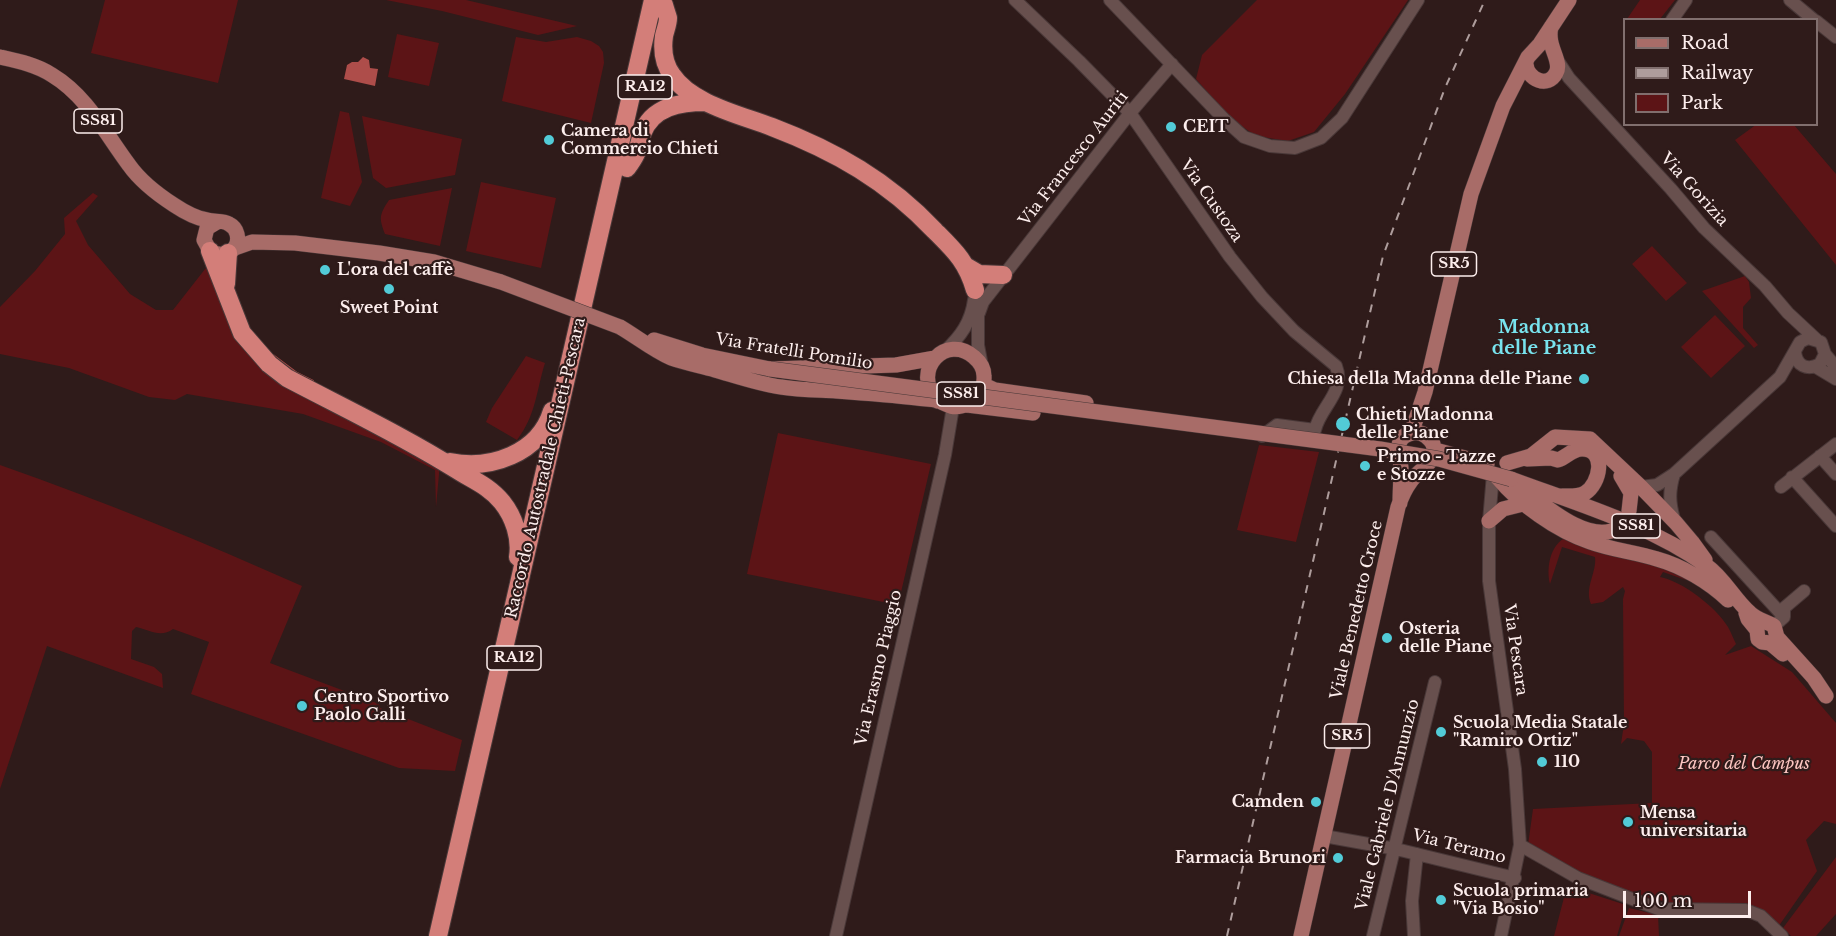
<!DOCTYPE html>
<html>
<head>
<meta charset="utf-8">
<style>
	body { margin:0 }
	#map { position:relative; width:1836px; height:936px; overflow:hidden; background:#2f1b1a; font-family:"Libre Baskerville",serif }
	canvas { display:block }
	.legend { position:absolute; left:1623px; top:18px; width:195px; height:108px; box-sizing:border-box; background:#2f1b1a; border:2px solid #816f6e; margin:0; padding:8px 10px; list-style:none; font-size:18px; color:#fdeeed }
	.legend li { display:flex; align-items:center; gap:12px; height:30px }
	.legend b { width:30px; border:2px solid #816f6e }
	.scale { position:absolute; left:1623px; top:891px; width:128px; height:27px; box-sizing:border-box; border:3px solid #fdeeed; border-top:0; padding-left:8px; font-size:18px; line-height:21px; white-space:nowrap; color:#fdeeed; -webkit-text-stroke:4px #2f1b1a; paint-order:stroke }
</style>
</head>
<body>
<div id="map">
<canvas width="1836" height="936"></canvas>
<ul class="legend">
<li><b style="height:8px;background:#a86c68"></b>Road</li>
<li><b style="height:8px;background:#ae9d9c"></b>Railway</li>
<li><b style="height:16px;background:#5c1416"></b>Park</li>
</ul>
<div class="scale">100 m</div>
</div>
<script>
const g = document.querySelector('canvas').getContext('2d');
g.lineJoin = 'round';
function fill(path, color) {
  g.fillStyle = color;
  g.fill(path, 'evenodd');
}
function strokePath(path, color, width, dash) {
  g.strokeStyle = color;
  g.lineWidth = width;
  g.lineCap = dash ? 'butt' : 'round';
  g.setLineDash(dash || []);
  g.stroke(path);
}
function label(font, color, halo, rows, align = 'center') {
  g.font = font + ' "Libre Baskerville",serif';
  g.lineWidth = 4.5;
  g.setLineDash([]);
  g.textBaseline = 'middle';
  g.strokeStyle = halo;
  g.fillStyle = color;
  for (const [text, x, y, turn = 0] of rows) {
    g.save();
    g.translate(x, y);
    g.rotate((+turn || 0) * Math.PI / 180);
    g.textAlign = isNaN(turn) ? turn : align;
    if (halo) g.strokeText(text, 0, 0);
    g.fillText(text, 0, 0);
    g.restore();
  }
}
const green = new Path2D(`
	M105,0h133l-20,83 -127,-30z
	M386,0h80l111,26 -39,9 -96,-24z
	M1257,0h151l-63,94 -31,38 -26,9 -32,-5 -26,-18 -34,-39 6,-24z
	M1640,0h35l-15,19h-33z
	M397,34l42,9 -10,43 -41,-9z
	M516,37l30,5 31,-5 14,4 8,5 4,6 1,11 -13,60 -89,-22z
	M340,111l9,2 13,69 -12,24 -29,-8z
	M362,116l100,23 -7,36 -69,13 -13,-10z
	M1757,124l37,1 42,49v91l-101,-125z
	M481,182l75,16 -15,70 -75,-17z
	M452,188l-12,58 -55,-12c-6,-16 -6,-19 4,-34z
	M93,193l5,3 -22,25 12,24 42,49 26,16h17l36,-46 30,78 201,121 -4,44 -1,-37 -54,-28 -78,-28 -116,-20 -12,6 -26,-3 -80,-29 -69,-14v-47l35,-36 30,-37 -1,-16z
	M1652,246l35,37 -21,18 -34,-37z
	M1745,276l4,6 2,16 -8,9v21l15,17 -4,3 -52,-57z
	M1715,315l30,31 -34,32 -30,-31z
	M526,356l19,7c-9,29 -9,52 -28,77l-31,-18 6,-14z
	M778,433l153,31 -33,141 -151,-31z
	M1259,445l60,7 -23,90 -59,-12z
	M0,465c103,36 203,77 302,121l-32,77 109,41 1,4 82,32 -7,31 -56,-3 -208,-74 18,-52 -36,-13c-12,9 -24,1 -37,-2l-4,4 -1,28 23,8 8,7 1,14 -116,-42 -47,143z
	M1567,537l60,16 64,27h-5l-23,-8 -3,5c22,4 56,30 68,50 3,5 5,11 8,17l-11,11 26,-9 41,26 44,51v101l-12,-3 -18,19 11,31 -41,59 -44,-21 -62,-6 -77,-20 -65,-38 5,-36 119,-6v-51l-8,-11 -17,-3 -6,6 3,-20 -1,-125 2,-8 -2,-4 -20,15 -12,2c-7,-16 6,-32 4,-47l-33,-10 -12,37c-4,-16 0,-40 17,-47z
	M1836,857v57l-20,22h-25l-8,-8z
	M1567,886l59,19 -9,31h-63z
	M1629,908l29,7 1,21h-40z`);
const water = new Path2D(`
	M363,57l6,3 1,8 8,1 -3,17 -31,-7 3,-14 5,-3h6z`);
const stream = new Path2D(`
	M273,355l24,18 16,8`);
const minor = new Path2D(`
	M1015,0l64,61 51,52 100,144 32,40 32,34 42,35c10,26 -16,41 -21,64l-38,-5 -15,11
	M1110,0l114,119 20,18 26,9 25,2 26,-10 21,-20 76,-118
	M1790,0l24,20
	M1672,20l14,-20
	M1816,21l20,16
	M1558,61l11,17 102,111 33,39 61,58 23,27 29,27
	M978,306v39l4,21
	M979,313l4,-11 147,-189 42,-49
	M945,351c16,-15 26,-29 29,-51
	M1825,354l11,13
	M1816,367l20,12
	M1820,456l16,18
	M1493,474l-4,47v60l26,188 5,76 -19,91
	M1674,474c-5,17 -5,28 0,45
	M1792,477l44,49
	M1641,487l16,-2 17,-11 106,-97 20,-35 8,-4 13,4 4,12 -5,10c-13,7 -24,2 -25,-13
	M1781,487l55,-43
	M1711,537l73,80 -10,9
	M1784,617v-9l20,-17
	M1324,836l72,13 119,29
	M1520,845l58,33 80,31 88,1 15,6 21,20
	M836,936l109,-481 8,-48
	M1373,936l62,-254
	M1414,936l-2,-35 5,-47`);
const major = new Path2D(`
	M0,57c18,4 37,8 52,18 35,21 53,58 77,90 12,17 28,29 45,40 9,6 21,13 33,15 7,2 16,0 22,4 4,2 7,6 8,10 4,17 -14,25 -27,17l-6,-11 3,-12 10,-6
	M1526,64c1,15 22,25 30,9 7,-12 -10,-26 -5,-46
	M235,248l17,-6 43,1 84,10 55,9 67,20
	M620,327c17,10 33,23 51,31 14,5 30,8 44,12 21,6 44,14 66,17 18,3 37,3 55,4 27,2 54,4 81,7 6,1 13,1 19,2 9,3 15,9 25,6 14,-2 24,-15 23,-30 0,-7 -4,-14 -10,-19 -27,-24 -64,12 -37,44
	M654,340l48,15 68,14 126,-4 39,-7
	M984,385l11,5 91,13
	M967,405l66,8
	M1407,435l7,-10 11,-33 46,-198 32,-88 25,-49 12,-13 29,-44
	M1439,451l48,13
	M1527,459l24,-1 7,2c9,-3 15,-12 25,-11 24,1 17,35 2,44 -7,4 -16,3 -23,3
	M1507,463l24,-7 24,-19 35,2 51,48 35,36 16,19 13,18
	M1621,476l10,17 -2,18
	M1497,477c24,28 58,53 93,65 22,8 45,10 67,17 25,7 52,23 71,41
	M1511,479c67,25 137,45 196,87 17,12 27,33 43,47 7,7 16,8 24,13l3,11 37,41 12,18
	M1523,489c22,17 68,58 97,38
	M1489,521l14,-12 20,-5
	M1746,613l2,6 9,11 1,9 4,3 8,1 13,11
	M1301,936l97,-429c3,-9 7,-18 13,-26 9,-13 27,-18 22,-37 -5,-8 -11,-13 -20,-11 -21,3 -13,22 -12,35 0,12 -1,23 -1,35`);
const highway = new Path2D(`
	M664,5c1,4 3,9 4,13 0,6 -3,13 -4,18 -2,14 0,28 8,39 19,29 69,40 100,52 63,24 116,54 163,104 20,20 32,31 40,59
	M627,168c11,-15 10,-17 15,-34 10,-28 39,-32 64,-32
	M210,251l32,82 27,31 18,14c57,30 116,58 170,92 16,10 32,16 45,32 12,15 19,36 16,55
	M967,267l12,7 24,1
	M226,284l2,-31
	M450,462c40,8 89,-8 102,-51
	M438,936l215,-936`);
const rail = new Path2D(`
	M1227,936l156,-680 62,-168 40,-88`);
const majorBridge = new Path2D(`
	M501,282l119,45
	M770,369l610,80 59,10 72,20`);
const markers = [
	[1171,127,6,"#52cbd7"],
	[549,140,6,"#52cbd7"],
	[325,270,6,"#52cbd7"],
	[389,289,6,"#52cbd7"],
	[1584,379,6,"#52cbd7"],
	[1343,424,8,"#52cbd7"],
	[1365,466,6,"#52cbd7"],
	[1387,638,6,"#52cbd7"],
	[302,706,6,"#52cbd7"],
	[1441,732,6,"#52cbd7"],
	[1542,762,6,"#52cbd7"],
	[1316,802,6,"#52cbd7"],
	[1628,822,6,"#52cbd7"],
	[1338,858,6,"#52cbd7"],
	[1441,900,6,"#52cbd7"]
];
const shields = [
	[645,87,54],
	[98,121,48],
	[1454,264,45],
	[961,394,48],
	[1636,526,48],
	[514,658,54],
	[1347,736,45]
];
const shieldNames = [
	["RA12",645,87],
	["SS81",98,121],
	["SR5",1454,264],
	["SS81",961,394],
	["SS81",1636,526],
	["RA12",514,658],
	["SR5",1347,736]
];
const poiNames = [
	["CEIT",1183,127],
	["Camera di",561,131],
	["Commercio Chieti",561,149],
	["L'ora del caffè",337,270],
	["Sweet Point",389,308,"center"],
	["Chiesa della Madonna delle Piane",1572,379,"right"],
	["Chieti Madonna",1356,415],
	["delle Piane",1356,433],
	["Primo - Tazze",1377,457],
	["e Stozze",1377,475],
	["Osteria",1399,629],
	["delle Piane",1399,647],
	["Centro Sportivo",314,697],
	["Paolo Galli",314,715],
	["Scuola Media Statale",1453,723],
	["\"Ramiro Ortiz\"",1453,741],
	["110",1554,762],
	["Camden",1304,802,"right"],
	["Mensa",1640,813],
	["universitaria",1640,831],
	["Farmacia Brunori",1326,858,"right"],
	["Scuola primaria",1453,891],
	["\"Via Bosio\"",1453,909]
];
const streetNames = [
	["Via Francesco Auriti",1074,159,-52],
	["Via Gorizia",1694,190,48],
	["Via Custoza",1211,201,55],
	["Via Fratelli Pomilio",794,352,9],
	["Raccordo Autostradale Chieti-Pescara",546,468,-77],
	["Viale Benedetto Croce",1357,610,-77],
	["Via Pescara",1515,650,82],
	["Via Erasmo Piaggio",879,668,-77],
	["Viale Gabriele D'Annunzio",1388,805,-76],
	["Via Teramo",1459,847,14]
];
const parkNames = [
	["Parco del Campus",1744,764]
];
const neighbourhoodNames = [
	["Madonna",1544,328],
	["delle Piane",1544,349]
];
fill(green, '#5c1416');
fill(water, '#ae4d4a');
strokePath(stream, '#ae4d4a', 2);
strokePath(minor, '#493838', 14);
strokePath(major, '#493838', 16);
strokePath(highway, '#493838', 20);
strokePath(minor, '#68504e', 12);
strokePath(major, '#a86c68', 15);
strokePath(highway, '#d37e79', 18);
strokePath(rail, '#ae9d9c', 2, [8, 8]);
strokePath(majorBridge, '#493838', 16, []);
strokePath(majorBridge, '#a86c68', 15);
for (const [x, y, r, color] of markers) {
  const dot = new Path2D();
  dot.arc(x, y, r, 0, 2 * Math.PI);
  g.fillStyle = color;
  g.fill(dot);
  strokePath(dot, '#2f1b1a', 2);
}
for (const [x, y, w] of shields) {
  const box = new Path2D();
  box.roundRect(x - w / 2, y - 12, w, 24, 4.5);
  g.fillStyle = '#2f1b1a';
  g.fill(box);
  strokePath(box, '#fdeeed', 1.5);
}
label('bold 15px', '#fdeeed', null, shieldNames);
label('bold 16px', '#fdeeed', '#2f1b1a', poiNames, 'left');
label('16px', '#fdeeed', '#2f1b1a', streetNames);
label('italic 16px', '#fdc6c2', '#2f1b1a', parkNames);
label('bold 18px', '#78e3ee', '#2f1b1a', neighbourhoodNames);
</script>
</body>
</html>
